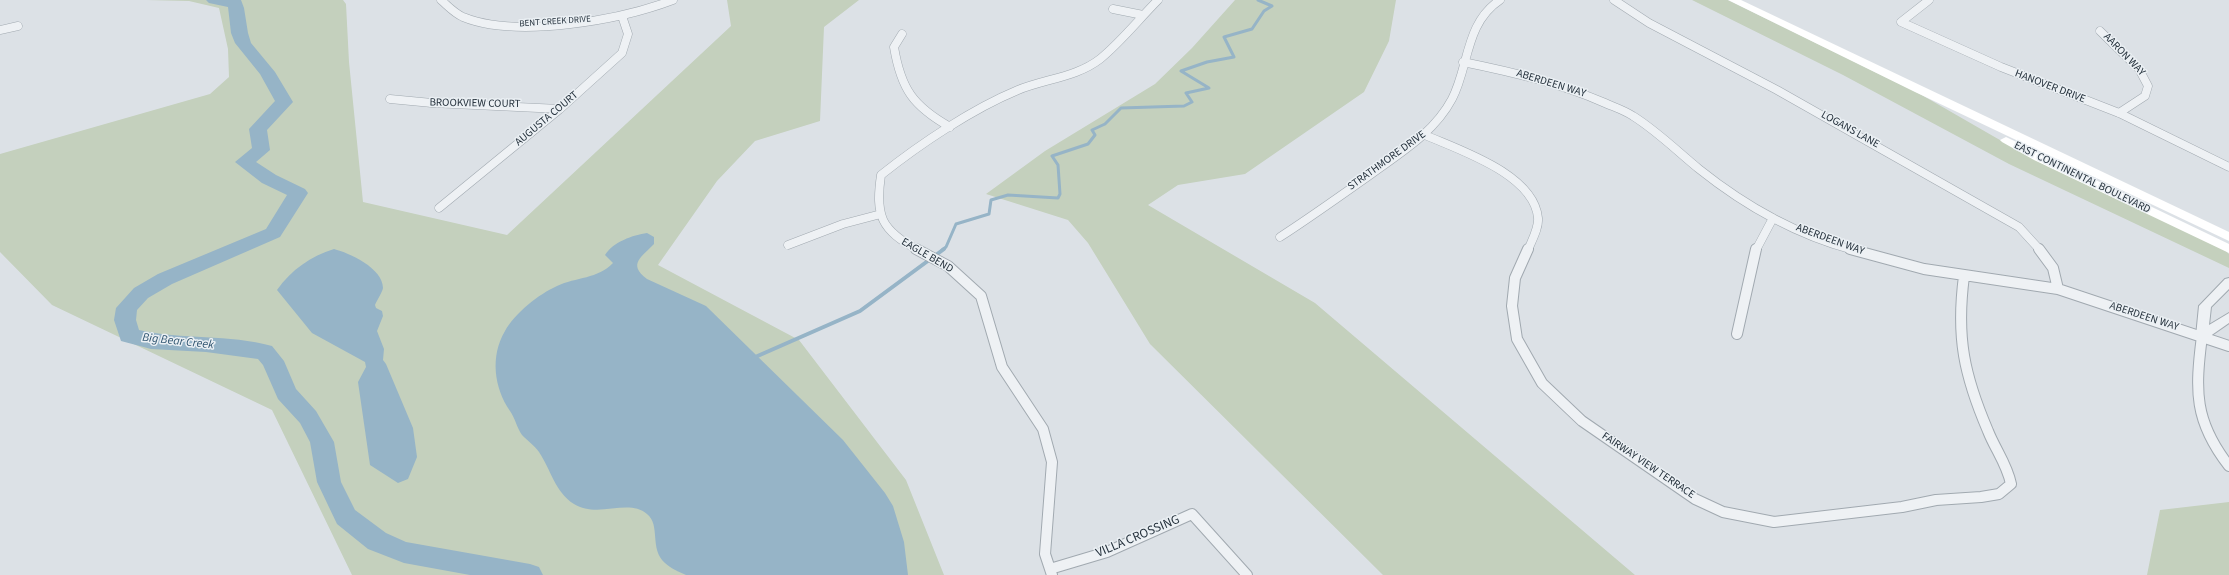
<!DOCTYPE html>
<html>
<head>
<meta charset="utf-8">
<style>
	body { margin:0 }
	canvas { display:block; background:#dce1e6 }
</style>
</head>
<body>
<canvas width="2229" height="575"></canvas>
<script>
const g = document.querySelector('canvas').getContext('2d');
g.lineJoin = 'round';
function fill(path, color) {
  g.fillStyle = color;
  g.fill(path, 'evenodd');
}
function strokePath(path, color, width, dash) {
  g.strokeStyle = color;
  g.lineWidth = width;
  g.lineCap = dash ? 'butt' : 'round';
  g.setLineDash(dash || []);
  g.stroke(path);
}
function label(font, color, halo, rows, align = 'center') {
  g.font = font + ' "Source Sans 3",sans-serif';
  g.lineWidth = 3;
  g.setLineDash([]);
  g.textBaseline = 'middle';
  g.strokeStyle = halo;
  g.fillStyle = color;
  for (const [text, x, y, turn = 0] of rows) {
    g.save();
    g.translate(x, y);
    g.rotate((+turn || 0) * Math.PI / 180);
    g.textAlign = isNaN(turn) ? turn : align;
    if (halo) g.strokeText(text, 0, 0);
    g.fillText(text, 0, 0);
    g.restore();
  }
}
const green = new Path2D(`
	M146,0h197l3,4 3,58 14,140 144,33 224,-209 -4,-26h132l-35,27 -4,94 -65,20 -38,40 -59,84 141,75 107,140 38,95h-592l-80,-165 -220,-105 -52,-53v-98l210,-60 19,-17 -1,-28 -9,-41 -30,-7z
	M1235,0h161l-7,41 -25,51 -119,82 -67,11 -30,20 167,98 320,272h-252l-233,-231 -62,-101 -20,-23 -82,-26 59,-43 110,-67 37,-36z
	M1692,0h36l192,94 99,57 207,100 3,3v14l-220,-104 -166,-89z
	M2229,502v73h-82l13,-65z`);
const water = new Path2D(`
	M647,233l7,4v7c-12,13 -27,20 -7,35l59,27 137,134 42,53 8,13 11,36 4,33h-222c-7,-3 -16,-7 -21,-12 -16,-14 -4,-38 -18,-49 -19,-16 -49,5 -73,-10 -19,-12 -23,-34 -35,-52 -5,-7 -11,-11 -17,-17 -5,-7 -7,-17 -12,-24 -16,-23 -20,-55 -5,-80 10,-18 34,-37 52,-45 19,-9 41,-7 56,-23l-8,-8c8,-13 28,-20 42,-22z
	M334,249c15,4 49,19 49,39 -1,5 -6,12 -8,17l1,3 6,3 1,5 -6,15 7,18 -1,11 3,4 27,64 4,29 -9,22 -10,4 -28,-18 -12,-83 8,-15 -1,-5 -53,-29 -35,-43c14,-20 34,-34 57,-41z`);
const streamFar1 = new Path2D(`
	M942,250l4,-3 10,-23 33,-10 2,-14 17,-5 50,3 2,-4 -2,-29 -6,-9 36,-12 7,-9 -3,-5 13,-6 16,-16 63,-2 8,-4 -6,-9 23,-5 -28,-17 26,-9 27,-5 -10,-20 28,-8 12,-18 8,-5 -14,-6`);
const stream = new Path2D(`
	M753,358l107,-47 84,-62`);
const river = new Path2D(`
	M206,0h35l3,8 4,25 3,10 24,29 18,30 -26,28 3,20 -14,12 20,13 29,14 3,4 -28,44 -108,47 -24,14 -11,12 -1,10 3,10c43,10 90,4 133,16l12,15 12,28 20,22 18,31 7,40 14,28 31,23 20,9 124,22 9,3 4,8h-73l-66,-12 -36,-14 -31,-25 -20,-42 -7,-40 -10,-19 -22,-24 -15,-34 -5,-6 -52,-7 -55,-3 -30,-8 -7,-21 2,-12 18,-20 24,-14 108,-45 21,-34 -25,-12 -27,-21 17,-14 -3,-19 26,-28 -15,-27 -25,-31 -4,-10 -3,-26 -19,-4z`);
const minorFar1 = new Path2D(`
	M441,0c7,6 13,13 22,17 54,22 157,3 210,-17
	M1614,0l35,23 128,67 242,137 21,23
	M1929,0l-28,22 100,45 118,46 110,54
	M1113,9l30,6
	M0,30l18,-4
	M2100,31l39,38 9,17 -3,10 -26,17
	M902,34l-8,13c7,42 19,59 56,80
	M1463,62c49,10 96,21 142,41 9,4 19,7 28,13 24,15 44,35 66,53 45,36 98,66 154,81
	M390,99l42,4 128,6
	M1425,135c34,15 109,39 113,83 1,10 -6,22 -10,32
	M439,208l121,-99 62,-56 6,-19 -6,-18
	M1280,237c31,-20 60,-41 90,-62 30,-22 64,-42 82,-76 17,-32 13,-76 48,-99
	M788,245l55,-21 38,-10
	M918,250c-37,-20 -43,-34 -37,-75 39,-31 91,-66 137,-85 27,-11 59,-13 82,-31 21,-17 39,-40 58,-59
	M1756,250l17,-32`);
const minor = new Path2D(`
	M916,249l32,17 33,30 21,71 41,62 9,33 -7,92 7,21
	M1528,249l-13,29 -3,28 5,33 25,44 40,38 113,78 28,13 51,10 128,-15 34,-7 45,-3 18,-3 12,-10c-4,-20 -16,-35 -23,-53 -24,-56 -32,-94 -24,-155
	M1850,249l74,20 134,20 171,57
	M2039,249l14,19 5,21
	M1737,334l19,-85
	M2202,336c-7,55 -8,85 27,130
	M1050,569l57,-17 85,-38 55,61`);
const tertiary = new Path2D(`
	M2229,278v11l-18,18 -2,18 20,-12v10l-23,16h-8l-2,-3 3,-30 26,-27z`);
const secondary = new Path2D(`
	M1728,0h13l488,232v9l-314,-149z
	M2006,137l223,107v9l-195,-93 -32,-18 -2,-2z`);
const farStreetnames = [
	["BENT CREEK DRIVE",555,22,-4]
];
const streetNames = [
	["AARON WAY",2124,55,46],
	["ABERDEEN WAY",1551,84,17],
	["HANOVER DRIVE",2050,87,21],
	["BROOKVIEW COURT",475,104,1],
	["AUGUSTA COURT",547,119,-40],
	["LOGANS LANE",1850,130,29],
	["STRATHMORE DRIVE",1387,161,-36],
	["EAST CONTINENTAL BOULEVARD",2082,178,26],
	["ABERDEEN WAY",1830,240,20],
	["EAGLE BEND",927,256,30],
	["ABERDEEN WAY",2144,317,18],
	["FAIRWAY VIEW TERRACE",1648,466,34]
];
const waterNames = [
	["Big Bear Creek",178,342,6]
];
const nearStreetnames = [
	["VILLA CROSSING",1138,537,-23]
];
fill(green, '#c4d0bd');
fill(water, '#96b4c7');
strokePath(streamFar1, '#96b4c7', 3);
strokePath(stream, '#96b4c7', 4);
fill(river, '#96b4c7');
strokePath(minorFar1, '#a1a9b0', 9);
strokePath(minor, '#a1a9b0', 12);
strokePath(tertiary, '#a1a9b0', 2);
strokePath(minorFar1, '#eef1f4', 8);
strokePath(minor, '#eef1f4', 10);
fill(tertiary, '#eef1f4');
fill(secondary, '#fff');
label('9px', '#25313c', '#ebf0f4', farStreetnames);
label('11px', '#25313c', '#ebf0f4', streetNames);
label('italic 12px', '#305570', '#ebf0f4', waterNames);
label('13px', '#25313c', '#ebf0f4', nearStreetnames);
</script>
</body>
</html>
